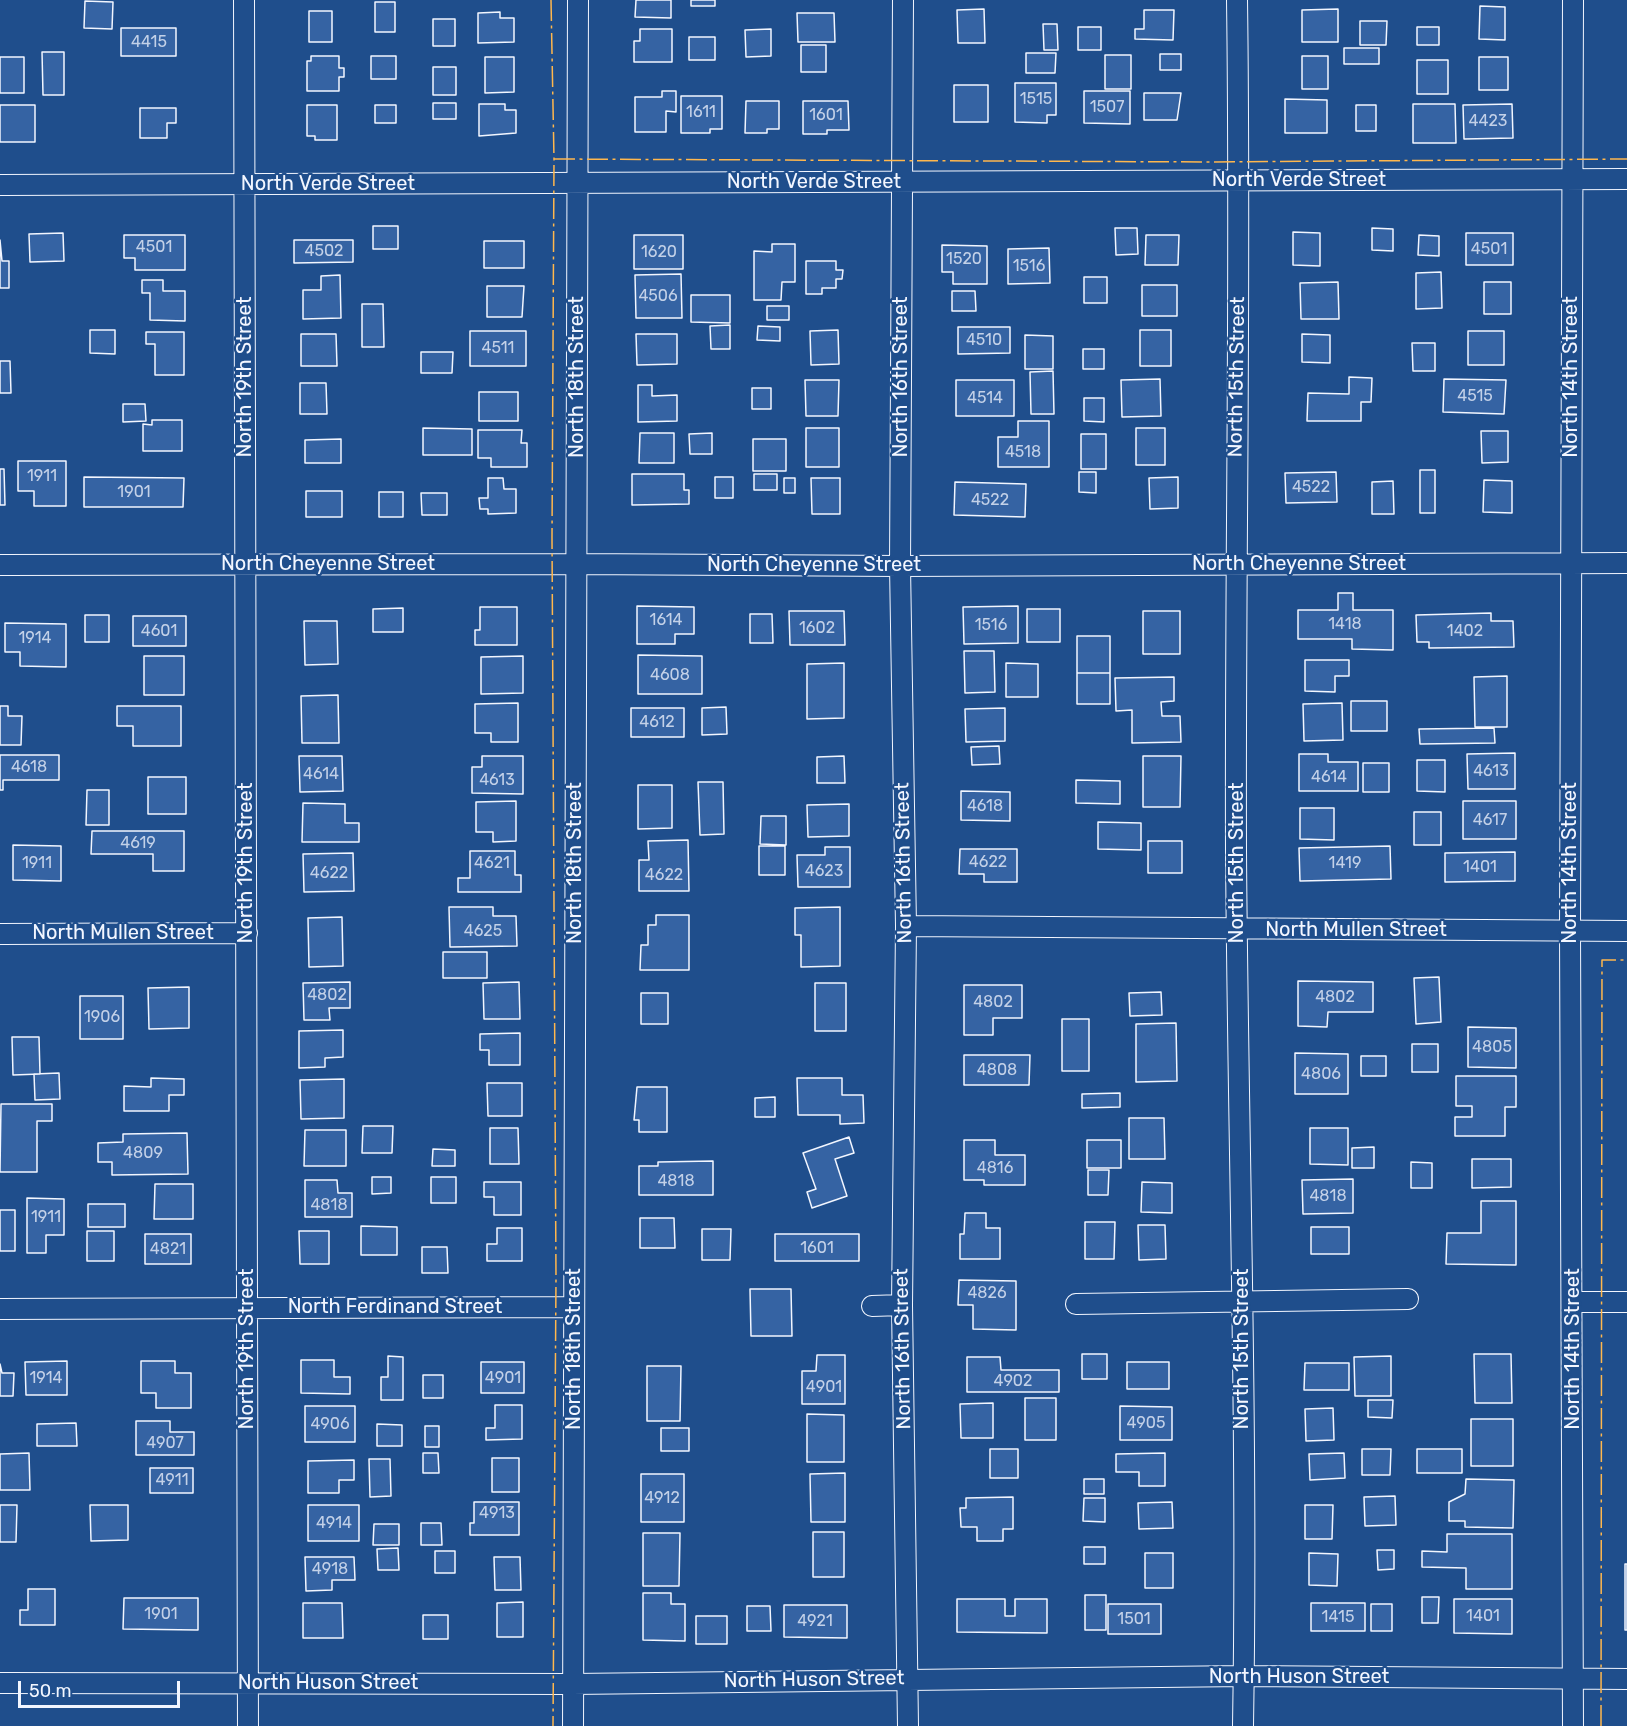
<!DOCTYPE html>
<html>
<head>
<meta charset="utf-8">
<style>
	body { margin:0 }
	#map { position:relative; width:1627px; height:1726px; overflow:hidden; background:#1f4e8c; font-family:Rubik,sans-serif }
	canvas { display:block }
	.scale { position:absolute; left:18px; top:1681px; width:162px; height:27px; box-sizing:border-box; border:3px solid #f2f6ff; border-top:0; padding-left:8px; font-size:18px; line-height:21px; white-space:nowrap; color:#f2f6ff; -webkit-text-stroke:4px #1f4e8c; paint-order:stroke }
</style>
</head>
<body>
<div id="map">
<canvas width="1627" height="1726"></canvas>
<div class="scale">50 m</div>
</div>
<script>
const g = document.querySelector('canvas').getContext('2d');
g.lineJoin = 'round';
function fill(path, color) {
  g.fillStyle = color;
  g.fill(path, 'evenodd');
}
function strokePath(path, color, width, dash) {
  g.strokeStyle = color;
  g.lineWidth = width;
  g.lineCap = dash ? 'butt' : 'round';
  g.setLineDash(dash || []);
  g.stroke(path);
}
function label(font, color, halo, rows, align = 'center') {
  g.font = font + ' Rubik,sans-serif';
  g.lineWidth = 4.5;
  g.setLineDash([]);
  g.textBaseline = 'middle';
  g.strokeStyle = halo;
  g.fillStyle = color;
  for (const [text, x, y, turn = 0] of rows) {
    g.save();
    g.translate(x, y);
    g.rotate((+turn || 0) * Math.PI / 180);
    g.textAlign = isNaN(turn) ? turn : align;
    if (halo) g.strokeText(text, 0, 0);
    g.fillText(text, 0, 0);
    g.restore();
  }
}
const building = new Path2D(`
	M636,0h35v18l-36,-1z
	M691,0h24v6h-24z
	M85,1l28,1 -1,27 -28,-1z
	M375,2h20v30h-20z
	M1480,6l25,1v33l-26,-1z
	M984,9l1,34h-27l-1,-33z
	M1338,9v33h-36v-32z
	M1144,10h30l-1,30 -38,-1v-10h9z
	M309,11h23v31h-23z
	M500,12v6h14v24l-36,1v-30z
	M797,13h37l1,29h-37z
	M433,19h22v27h-22z
	M1360,21h27l-1,24h-26z
	M1043,24h14l1,26h-14z
	M1078,27h23v23h-23z
	M1417,27h22v18h-22z
	M121,28h55v28h-55z
	M640,29h32v33h-38v-21h6z
	M771,29v27l-25,1 -1,-27z
	M689,37h26v23h-26z
	M801,45h25v27h-25z
	M1344,48h35v16h-35z
	M42,52h22v43h-21z
	M1026,53h30l-1,20h-29z
	M1160,54h21v16h-21z
	M1105,55h26v34h-26z
	M311,56h28v12h5v9h-5v14h-32v-30h4z
	M371,56h25v23h-25z
	M1302,56h26v33h-26z
	M0,57h24v36h-24z
	M485,57h29v35l-29,1z
	M1479,57h29v33h-29z
	M1417,60h31v34h-31z
	M433,67h23v28h-23z
	M1015,83h41v32h-9v8l-32,-1z
	M954,85h34v37h-34z
	M662,91h14v21l-10,-1v21h-31v-35h27z
	M1084,91h46v33l-46,-1z
	M1144,93h37l-4,27h-33z
	M681,96h41v33h-12v4h-29z
	M1285,99l42,1v33h-42z
	M746,101h33v28h-12v4h-22z
	M803,101h45l1,29h-22v4h-24z
	M433,103h23v16h-23z
	M479,104h26v6h11v23l-37,3z
	M1413,104h42l1,39h-43z
	M1512,104l1,34 -49,1 -1,-34z
	M0,105h35v37h-35z
	M307,105h30v35h-22v-4h-8z
	M375,105h21v18h-21z
	M1356,105h20v26h-20z
	M140,108h36v15h-9v15h-27z
	M373,226h25v23h-25z
	M1115,228h22l1,26 -22,1z
	M1372,228l21,1v22l-21,-1z
	M1293,232l27,1v33l-27,-1z
	M63,233l1,28 -34,1 -1,-28z
	M1466,233h47v32h-47z
	M124,235h61v35h-50v-12h-11z
	M634,235h49v34h-49z
	M1146,235h33l-1,30h-33z
	M1419,235l20,1v20l-21,-1z
	M0,240l2,21h7v27h-9z
	M294,240h59v22l-59,1z
	M484,241h40v27h-40z
	M772,244h23v38h-13l-1,18h-27v-49l18,1z
	M942,245l45,1v38h-34v-12h-11z
	M1049,248l1,35 -42,1v-35z
	M806,261h30v9h7l-1,9h-6v9h-14v6h-16z
	M1441,272l1,36 -26,1v-36z
	M681,274l1,44h-46l-1,-43z
	M340,275l1,43 -38,1v-29h18v-14z
	M1084,277h23v26h-23z
	M142,280h21v11h22v30l-35,-1v-27h-8z
	M1338,282l1,37h-38l-1,-36z
	M1484,282h27v32h-27z
	M1142,285h35v31h-35z
	M487,286h37l-2,31h-35z
	M952,291h23l1,20h-24z
	M691,295h39v28l-39,-1z
	M362,304h21l1,43h-22z
	M767,306h22v14h-22z
	M730,325v24h-19l-1,-23z
	M758,326l22,1v14l-23,-1z
	M958,327h52v26l-52,1z
	M90,330h25v24l-25,-1z
	M838,330l1,34 -28,1 -1,-34z
	M1140,330h31v36h-31z
	M470,331h56v35h-56z
	M1468,331h36v34h-36z
	M146,332h38v43h-29v-31h-9z
	M301,334h35l1,32h-36z
	M636,334h41v30l-40,1z
	M1302,334l28,1v28l-28,-1z
	M1025,335l28,1v33h-28z
	M1412,343h23v28h-22z
	M1083,349h21v20h-21z
	M421,352h32l-1,21h-31z
	M0,361h10l1,32h-11z
	M1053,371l1,43h-23l-1,-42z
	M1349,377l23,1 -1,24h-10v19h-54l1,-28 41,1z
	M1160,379l1,37 -39,1 -1,-37z
	M1444,379l62,1 -2,34 -61,-2z
	M805,380h34l-1,36h-32z
	M956,380h58v36h-58z
	M300,383h26l1,31h-27z
	M638,385h14v11l25,-1v26l-39,1z
	M752,388h19v21h-19z
	M479,392h39v29h-39z
	M1084,398h20v24l-20,-1z
	M123,404h22l1,17 -23,1z
	M152,420h30v31h-39v-27l9,1z
	M1018,421h31v46h-51v-30h20z
	M423,428l49,1v26h-49z
	M806,428h33v39h-33z
	M1136,428h29v37h-29z
	M478,430h44l-1,13h6v24h-36v-9h-13z
	M1481,431h27v31l-26,1z
	M640,433h34v30h-35z
	M712,433v21h-22l-1,-20z
	M1081,434h25v35h-25z
	M341,439v24h-36v-23z
	M753,439h33v32h-33z
	M18,461h48v45h-32v-15h-16z
	M0,469h4l1,36h-5z
	M1420,470h15v43h-15z
	M1079,472h17v21l-17,-1z
	M1336,472l1,30 -51,1 -1,-30z
	M632,474h52v16h5v14l-57,1z
	M754,474h23v16h-23z
	M84,477l100,1 -1,29h-99z
	M715,477h18v21h-18z
	M1178,477v31l-28,1 -1,-31z
	M488,478h15l1,11h12v24l-28,1v-5h-8l-1,-11h9z
	M784,478h11v15h-11z
	M811,478h29v36h-28z
	M1484,480l28,1v32l-29,-1z
	M1393,481l1,33h-22v-32z
	M955,482l71,2 -1,33 -71,-2z
	M306,491h36v26h-36z
	M379,492h24v25h-24z
	M421,493h26v22h-25z
	M1338,593h15v17h40v40l-41,-1v-10h-54v-29h40z
	M637,606l57,1v27h-19v10h-38z
	M1018,606v37l-54,1 -1,-37z
	M480,607h37v38h-42v-15h5z
	M403,608v24h-30v-23z
	M1027,609h33v33h-33z
	M789,611h55l1,34h-55z
	M1143,611h37v43h-37z
	M1491,613v8h22l1,26 -85,1v-6h-12l-1,-27z
	M750,614h22l1,29h-23z
	M85,615h24v27h-24z
	M133,616h53v30h-53z
	M304,621h33l1,43 -33,1z
	M5,623l61,1v43l-46,-1v-14h-15z
	M1077,636h33v37h-33z
	M964,651h30l1,41 -30,1z
	M638,655l64,1v38h-64z
	M144,656h40v39h-40z
	M523,656v37l-42,1v-37z
	M1305,660h44v16h-14v16l-30,-1z
	M844,663v55l-37,1v-55z
	M1006,663l32,1v33h-32z
	M1077,673h33v31h-33z
	M1507,676v51h-32l-1,-50z
	M1174,677v24l-13,1 1,14h18l1,26 -49,1v-33l-16,1 -1,-33z
	M338,695l1,48h-37l-1,-47z
	M1351,701h36v30h-36z
	M518,703v39h-27v-9h-16v-29z
	M1342,703l1,37 -39,1 -1,-37z
	M0,706h8v10h14l-1,29h-21z
	M117,706h64v40h-48v-20h-16z
	M726,707l1,27 -25,1v-27z
	M631,708h53v29h-53z
	M1005,708v33l-39,1 -1,-33z
	M1494,728l1,15 -75,1 -1,-15z
	M999,746l1,18 -28,1 -1,-18z
	M1515,753v36h-47l-1,-35z
	M1299,754h29v8h30v29h-59z
	M0,755h59v25h-56v10h-3z
	M299,756h43l1,35 -43,1z
	M482,756h41v38l-51,-1v-26h10z
	M844,756l1,27h-28v-26z
	M1143,756h38l-1,51h-37z
	M1417,760h28v32l-28,-1z
	M1363,763h26v29h-26z
	M148,777h38v37h-38z
	M1076,780l44,1v23l-44,-1z
	M698,782h25l1,52 -24,1z
	M638,785h34v43l-34,1z
	M87,790h22v35h-23z
	M961,791l49,1v29l-49,-1z
	M516,801v40l-23,1v-10h-17v-30z
	M1463,801h53v38h-53z
	M303,803l42,1v19h14v19h-57z
	M849,804v32l-41,1 -1,-32z
	M1300,808h34v32l-34,-1z
	M1414,812h27v33h-27z
	M761,816h25v29l-26,-1z
	M1098,822l43,1v27l-43,-1z
	M92,831h92v40h-31v-17h-62z
	M688,840l1,51h-50v-31h10l-1,-19z
	M1148,841h34v32h-34z
	M13,845l48,1v35l-48,-1z
	M759,846h26v29h-26z
	M1390,846l1,33 -91,2 -1,-33z
	M825,847h25v40h-52l-1,-32h28z
	M960,849h57v33h-33v-8h-25z
	M470,851h45v24h6v17h-63v-14h12z
	M1515,852v29l-70,1v-29z
	M353,853l1,38 -50,1 -1,-38z
	M449,907h44v9h23l1,30 -67,1z
	M840,907v59l-39,1v-32h-6v-27z
	M656,915h33v55h-49l1,-25h7v-20h8z
	M342,917l1,49 -34,1 -1,-49z
	M443,952h44v26h-44z
	M1439,977l2,45 -25,2 -2,-46z
	M1298,981l75,1v30h-45l-1,15 -29,-1z
	M350,982v26h-21l1,12h-26l-1,-37z
	M519,982l1,37h-36l-1,-36z
	M815,983h31v48h-31z
	M964,985h58v33h-29v17h-29z
	M189,987v41l-40,1 -1,-41z
	M1161,992l1,23 -32,1 -1,-23z
	M641,993h27v31h-27z
	M80,996h43v43h-43z
	M1062,1019h27v52h-27z
	M1176,1023l1,58 -41,1v-58z
	M1468,1027l48,1v40l-48,-1z
	M343,1030v27l-18,1v9l-26,1v-37z
	M520,1033v32h-31v-15h-9v-16z
	M12,1037h27l1,37 -27,1z
	M1412,1044h26v28h-26z
	M1295,1053l53,1v40h-53z
	M964,1055h66l-1,30h-65z
	M1361,1056h25v20h-25z
	M59,1073l1,26 -25,1 -1,-26z
	M1456,1076h60v31h-11v29h-50v-19h17v-11h-16z
	M151,1078l33,1v16h-15v16h-45v-25l27,1z
	M797,1078h45v17h21l1,28 -24,1v-9h-42z
	M344,1079v39l-43,1 -1,-39z
	M487,1083h35v33h-34z
	M637,1087h30v45h-28v-12h-5z
	M1120,1093v14l-38,1v-14z
	M775,1097v20h-20v-19z
	M1,1104h51v17h-15v51h-37z
	M1129,1118h35l1,41h-36z
	M363,1126h30l-1,27h-30z
	M490,1128h28l1,36h-29z
	M1310,1128h38v37l-38,-1z
	M305,1130h41v36h-42z
	M187,1133l1,41 -76,1v-13h-14v-19l25,-1v-8z
	M849,1137l5,16 -19,6 12,37 -35,12 -5,-16 9,-3 -13,-36z
	M964,1140h31v15h30v30h-41v-5h-20z
	M1087,1140h34v28h-34z
	M1374,1147v21h-22v-20z
	M433,1149l22,1v16h-23z
	M1472,1159h39v28l-39,1z
	M713,1161v34h-74v-29h19v-4z
	M1411,1162l21,1v25h-21z
	M1088,1170h21l-1,25h-20z
	M372,1177h19v16l-19,1z
	M431,1177h25v26h-25z
	M1353,1179v34l-50,1 -1,-34z
	M305,1180h32l1,13h14v24h-47z
	M484,1182h37v33h-27v-18h-10z
	M1142,1182l30,1v30l-31,-1z
	M155,1184h38v35h-39z
	M27,1198l37,1v36h-18v18h-19z
	M1481,1201h35v64l-70,-1 1,-31h34z
	M88,1204h37v23h-37z
	M0,1210h15v41h-15z
	M965,1213h21v15h14v31h-40v-25h4z
	M640,1218h34l1,30h-35z
	M1085,1222h30l-1,37h-29z
	M1138,1225h27l1,34 -27,1z
	M361,1226l36,1v28h-36z
	M1311,1227h38v27h-38z
	M497,1228h25v33h-35v-17h10z
	M702,1229h29l-1,31h-28z
	M87,1231h27v30h-27z
	M299,1231h30v33h-29z
	M145,1234h46v30h-46z
	M775,1234h84v27h-84z
	M422,1247h25l1,26h-26z
	M959,1280l57,1v49l-43,-1v-24h-15z
	M750,1289h41l1,47h-41z
	M1082,1354h25v25h-25z
	M1474,1354h37l1,49h-37z
	M817,1355h28v49h-43v-33h14z
	M388,1356l15,1v43h-22v-23h7z
	M1391,1356v40h-36l-1,-39z
	M967,1357h33l1,13h58v22h-92z
	M301,1360h33v17h16v17l-49,-1z
	M67,1361v34h-41l-1,-33z
	M141,1361h34v12h16v35h-35v-15h-15z
	M481,1362h43v31h-43z
	M1127,1362h42v27h-42z
	M1305,1363h44v27h-45z
	M0,1364l2,9h12l-1,23h-13z
	M647,1366h34l-1,55h-33z
	M423,1375h20v23h-20z
	M1025,1398h31v42h-31z
	M1368,1400h25l-1,18 -24,-1z
	M993,1403v35h-32l-1,-34z
	M495,1405h27v34l-36,1v-12h9z
	M305,1406h50v36h-50z
	M1120,1406l52,1v33h-52z
	M1333,1408l1,32 -28,1 -1,-32z
	M807,1414l37,1v47h-37z
	M1471,1419h42v47h-42z
	M136,1421h34v11h24v23h-58z
	M76,1423l1,23h-40v-22z
	M377,1424l25,1v21h-25z
	M425,1426h14v21h-14z
	M661,1428h28v23h-28z
	M990,1449h28v29h-28z
	M1362,1449h29l-1,26h-28z
	M1417,1449h45v24h-45z
	M29,1453l1,37h-30v-36z
	M423,1453h15l1,20h-16z
	M1165,1453v33h-26v-14h-23v-18z
	M1344,1453l1,25 -35,2 -1,-26z
	M492,1458h27v34h-27z
	M369,1459h21l1,37 -21,1z
	M354,1460v20h-15v13h-31v-32z
	M150,1468h43v25h-43z
	M845,1473v49h-34l-1,-48z
	M641,1474h43v48h-43z
	M1084,1479h20v15h-20z
	M1466,1479l48,1 -1,48 -48,-1v-6h-16v-19l16,-8z
	M1395,1496l1,29 -31,1 -1,-29z
	M1013,1497v32h-10v12h-26v-14h-16l-1,-19h6v-10z
	M1084,1498h21v24l-22,-1z
	M474,1502h45v33h-49v-12h4z
	M1172,1502l1,26 -34,1 -1,-26z
	M0,1505h17l-1,37h-16z
	M90,1505h38v35l-37,1z
	M308,1505h51v36h-51z
	M1305,1505h28l-1,34h-27z
	M421,1523h20l1,22h-21z
	M374,1524h25v21h-26z
	M813,1532h31v45h-31z
	M643,1533h37l-1,53h-36z
	M1447,1534h65v55h-46v-21l-44,-1v-16l25,1z
	M1084,1547h21v17h-21z
	M398,1548l1,22h-21l-1,-21z
	M1377,1550h17v19l-16,1z
	M435,1551h20v22h-20z
	M1145,1553h28v35h-28z
	M1309,1553l29,1 -1,32 -28,-1z
	M305,1557h49l1,23h-23v10l-26,1z
	M494,1557h26l1,33h-26z
	M1625,1564h2v66h-2z
	M28,1589h27v36h-35v-15h8z
	M643,1593h28v11h14v37l-42,-1z
	M1085,1595h21v35h-21z
	M1422,1597h17l-1,26h-16z
	M124,1598h74v32l-75,-1z
	M957,1599h48v17h10v-17h32v34l-90,-1z
	M1454,1599h58v35l-58,-1z
	M523,1602v35h-26v-34z
	M303,1603h39l1,35h-40z
	M1311,1603h54v28h-54z
	M1108,1604h53v30h-53z
	M1371,1604h21v27h-21z
	M784,1605h63v33l-63,-1z
	M747,1606h23l1,25h-24z
	M423,1615h25v24h-25z
	M696,1616h31v28h-31z`);
const minor = new Path2D(`
	M244,0l4,1726
	M903,0l-3,566 6,360 -4,379 6,421
	M1237,0c4,283 -2,567 -1,850 2,292 12,584 7,876
	M1573,0l-3,931 3,795
	M0,185l1627,-6
	M0,565l576,-1 324,2 727,-3
	M906,926l721,5
	M0,934l247,-1
	M1573,1302h54
	M1076,1304l332,-5
	M872,1306l30,-1
	M0,1309l574,-2
	M0,1683l573,1 671,-8 383,3
	M573,1726l5,-1726`);
const power = new Path2D(`
	M551,0l3,159 -2,379 4,740 -3,448
	M554,159l655,3 418,-3
	M1601,1726l1,-766h25`);
const numberNames = [
	["4415",149,42],
	["1515",1036,99],
	["1507",1107,107],
	["1611",701,112],
	["1601",826,115],
	["4423",1488,121],
	["4501",154,247],
	["4501",1489,249],
	["4502",324,251],
	["1620",659,252],
	["1520",964,259],
	["1516",1029,266],
	["4506",658,296],
	["4510",984,340],
	["4511",498,348],
	["4515",1475,396],
	["4514",985,398],
	["4518",1023,452],
	["1911",42,476],
	["4522",1311,487],
	["1901",134,492],
	["4522",990,500],
	["1614",666,620],
	["1418",1345,624],
	["1516",991,625],
	["1602",817,628],
	["4601",159,631],
	["1402",1465,631],
	["1914",35,638],
	["4608",670,675],
	["4612",657,722],
	["4618",29,767],
	["4613",1491,771],
	["4614",321,774],
	["4614",1329,777],
	["4613",497,780],
	["4618",985,806],
	["4617",1490,820],
	["4619",138,843],
	["4622",988,862],
	["1911",37,863],
	["4621",492,863],
	["1419",1345,863],
	["1401",1480,867],
	["4623",824,871],
	["4622",329,873],
	["4622",664,875],
	["4625",483,931],
	["4802",327,995],
	["4802",1335,997],
	["4802",993,1002],
	["1906",102,1017],
	["4805",1492,1047],
	["4808",997,1070],
	["4806",1321,1074],
	["4809",143,1153],
	["4816",995,1168],
	["4818",676,1181],
	["4818",1328,1196],
	["4818",329,1205],
	["1911",46,1217],
	["1601",817,1248],
	["4821",168,1249],
	["4826",987,1293],
	["1914",46,1378],
	["4901",503,1378],
	["4902",1013,1381],
	["4901",824,1387],
	["4905",1146,1423],
	["4906",330,1424],
	["4907",165,1443],
	["4911",172,1480],
	["4912",662,1498],
	["4913",497,1513],
	["4914",334,1523],
	["4918",330,1569],
	["1901",161,1614],
	["1401",1483,1616],
	["1415",1338,1617],
	["1501",1134,1619],
	["4921",815,1621]
];
const streetNames = [
	["North Verde Street",1299,180],
	["North Verde Street",814,182],
	["North Verde Street",328,184],
	["North 19th Street",245,377,-90],
	["North 18th Street",577,377,-90],
	["North 16th Street",901,377,-90],
	["North 15th Street",1237,377,-89],
	["North 14th Street",1571,377,-90],
	["North Cheyenne Street",328,564],
	["North Cheyenne Street",1299,564],
	["North Cheyenne Street",814,565],
	["North 19th Street",246,863,-90],
	["North 18th Street",575,863,-90],
	["North 16th Street",904,863,-91],
	["North 15th Street",1237,863,-90],
	["North 14th Street",1570,863,-90],
	["North Mullen Street",1356,930],
	["North Mullen Street",123,933],
	["North Ferdinand Street",395,1307],
	["North 19th Street",247,1349,-90],
	["North 18th Street",574,1349,-90],
	["North 16th Street",903,1349,-91],
	["North 15th Street",1242,1349,-90],
	["North 14th Street",1573,1349,-90],
	["North Huson Street",1299,1677],
	["North Huson Street",814,1680,-1],
	["North Huson Street",328,1683]
];
fill(building, '#3563a3');
strokePath(building, '#f2f6ff', 1.5);
strokePath(minor, '#f2f6ff', 22);
strokePath(minor, '#1f4e8c', 20);
strokePath(power, '#ffb74d', 1.5, [21, 4.5, 3, 4.5]);
label('16px', '#c3d1e8', null, numberNames);
label('20px', '#f2f6ff', '#1f4e8c', streetNames);
</script>
</body>
</html>
